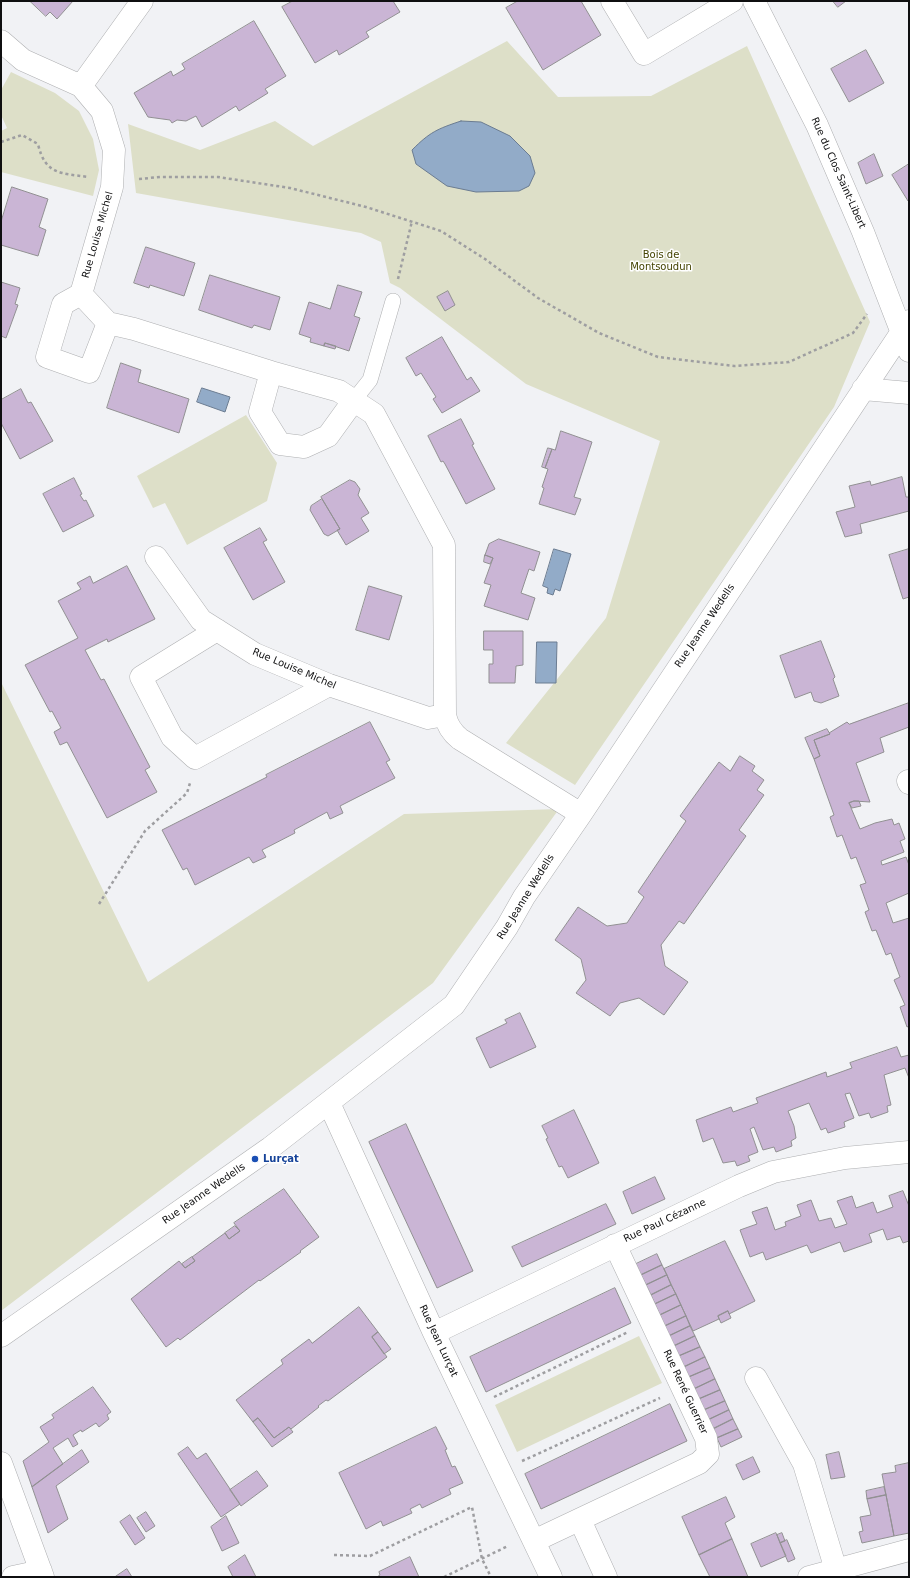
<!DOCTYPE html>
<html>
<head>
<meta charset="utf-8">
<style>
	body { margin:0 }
	#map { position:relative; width:910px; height:1578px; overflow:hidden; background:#f1f2f5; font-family:"DejaVu Sans",sans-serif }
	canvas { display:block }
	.frame { position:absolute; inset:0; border:2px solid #0f0f10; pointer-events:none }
</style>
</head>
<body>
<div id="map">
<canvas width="910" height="1578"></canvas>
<div class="frame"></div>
</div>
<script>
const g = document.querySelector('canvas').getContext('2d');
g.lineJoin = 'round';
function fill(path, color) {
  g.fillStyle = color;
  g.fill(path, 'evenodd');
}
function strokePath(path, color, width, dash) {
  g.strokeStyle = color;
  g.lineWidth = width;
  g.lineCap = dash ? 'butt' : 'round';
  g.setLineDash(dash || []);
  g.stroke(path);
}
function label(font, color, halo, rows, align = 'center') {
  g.font = font + ' "DejaVu Sans",sans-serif';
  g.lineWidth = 3;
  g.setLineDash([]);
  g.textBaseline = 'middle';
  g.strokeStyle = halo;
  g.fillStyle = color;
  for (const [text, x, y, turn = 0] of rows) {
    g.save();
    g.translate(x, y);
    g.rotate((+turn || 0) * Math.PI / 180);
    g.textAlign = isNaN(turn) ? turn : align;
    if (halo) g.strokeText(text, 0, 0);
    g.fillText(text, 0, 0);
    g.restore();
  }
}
const green = new Path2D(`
	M507,41l51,56 93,-1 96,-50 123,276 -36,85 -259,378 -69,-42 100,-125 54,-177 -134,-57 -126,-96 -10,-5 -9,-41 -20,-9 -225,-40 -8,-69 72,26 75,-29 38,25z
	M11,72l44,21 24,18 14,28 6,31 -6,26 -92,-24v-41l6,-3 -6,-13v-25z
	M246,415l31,48 -10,38 -80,44 -22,-42 -12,5 -16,-32z
	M1,682l147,300 256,-168 155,-5 -126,174 -432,328z
	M639,1336l23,47 -145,69 -22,-47z`);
const water = new Path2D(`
	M461,121l20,1 29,14 20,20 5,17 -6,13 -10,5 -43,1 -29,-6 -31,-22 -4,-14c18,-18 25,-21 49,-29z
	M202,388l28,9 -5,15 -28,-10z
	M554,549l17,5 -11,37 -5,-2 -2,6 -6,-2 1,-5 -5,-2z
	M537,642h20l-1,41h-20z`);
const building = new Path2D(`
	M30,1h43l-16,18 -7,-7 -4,4z
	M293,1h100l7,11 -34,20 3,5 -30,18 -2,-5 -22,13 -33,-56z
	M518,1h63l20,34 -58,35 -37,-62z
	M833,1h13l-8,6z
	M254,21l32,55 -21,13 3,4 -29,18 -3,-5 -34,21 -6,-11 -10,5 -9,-1 -5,3 -2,-3 -22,-3 -14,-24 37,-22 2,5 12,-7 -3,-5z
	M866,50l18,33 -35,19 -18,-33z
	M874,154l9,22 -17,8 -8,-21z
	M909,164v36l-1,1 -16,-26z
	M12,187l36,12 -9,28 7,3 -8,26 -37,-11v-23z
	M146,247l49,16 -11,33 -34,-11 -1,3 -15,-5z
	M210,275l70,22 -10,33 -16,-5 -2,3 -53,-18z
	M1,282l19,6 -5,16 3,1 -12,33 -5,-2z
	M338,285l24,7 -8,24 6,2 -11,33 -24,-8 -1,3 -14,-4 1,-4 -12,-4 10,-32 21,7z
	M448,291l7,14 -10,6 -8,-14z
	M442,337l25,43 4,-3 9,14 -38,22 -9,-14 3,-2 -15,-24 -5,3 -10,-18z
	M325,343l11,3 -1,3 -11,-3z
	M121,363l20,7 -3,12 51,17 -10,34 -72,-25z
	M21,389l7,14 3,-1 22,39 -33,18 -19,-36v-23z
	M461,419l13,25 -2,1 23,44 -29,15 -21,-40 -2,-3 -2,1 -13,-26z
	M561,431l31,11 -18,55 7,2 -6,16 -36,-11 5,-16 -2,-1 6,-18 -3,-1 7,-19 3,1z
	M548,448l4,1 -7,19 -3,-1z
	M902,477l4,20h3v14l-49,13 2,9 -17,4 -9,-25 19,-5 -6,-21 21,-5 1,4z
	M74,478l8,16 -2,1 4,6 2,-1 8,16 -31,16 -20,-38z
	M350,480l5,2 5,7 -2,6 11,18 -8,5 8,13 -23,14 -9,-15 3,-1 -19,-32z
	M322,499l18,30 -12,7 -4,-2 -14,-24 1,-4z
	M260,528l7,12 -4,2 22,40 -32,18 -29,-52z
	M499,539l41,13 -6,19 -5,-2 -8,24 14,5 -7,22 -44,-14 7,-21 -7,-2 9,-25 -8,-3 4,-11z
	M909,549v48l-6,2 -14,-44z
	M485,555l8,3 -3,6 -6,-2z
	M127,566l28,53 -47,23 -1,-3 -22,11 16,30 3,-1 46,88 -5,3 12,22 -50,26 -40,-76 -7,3 -6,-13 7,-4 -9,-17 -2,1 -25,-47 53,-27 -20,-37 23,-12 -4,-6 13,-7 3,7z
	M369,586l33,10 -13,44 -33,-10z
	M484,631h39v34l-7,1 -1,17h-26v-19h4v-14h-9z
	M821,641l14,36 -2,2 6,17 -18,7 -7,-2 -3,-9 -16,6 -15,-42z
	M909,703v24l-29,11 4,14 -28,11 14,39 -16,-1 -5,2 11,26 15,-6 17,-4 2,6 5,-2 6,16 -5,2 4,11 -23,9 1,4 24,-8 3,8v28l-23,10 7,20 16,-5v108l-2,1 -7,-20 5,-2 -11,-25 6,-3 -9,-24 -5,2 -10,-25 -4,1 -7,-19 4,-2 -9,-25 6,-2 -10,-26 -5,2 -9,-24 -5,2 -7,-20 4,-2 -20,-56 6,-3 -6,-16 16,-6 -1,-1 18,-11 2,2z
	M370,722l20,38 -4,2 9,16 -55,28 3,7 -13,6 -3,-7 -33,18 1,3 -33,17 4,7 -13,6 -4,-6 -54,28 -8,-17 -4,2 -21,-40 105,-53 -1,-2z
	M827,729l3,5 -16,6 6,16 -6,3 -9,-21z
	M740,756l15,10 -3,5 12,9 -7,10 7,5 -25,35 7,6 -62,88 -5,-3 -18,24 4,21 23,16 -24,33 -25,-17 -19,5 -10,13 -34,-23 10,-13 -5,-21 -26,-19 23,-33 29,19 20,-3 17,-26 -6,-5 48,-71 -6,-5 39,-54 11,9z
	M854,801h5l2,5 -9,2 -3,-5z
	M520,1013l16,34 -46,21 -14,-30 31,-15 -2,-3z
	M897,1047l4,10 8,-2v23l-4,-10 -21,7 7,30 -4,1 1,6 -17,6 -2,-5 -10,3 -9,-23 -5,1 9,24 -10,4 1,5 -17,6 -2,-5 -5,2 -12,-27 -21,8 6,15 2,12 -5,3 1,5 -16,6 -2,-5 -11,3 -9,-23 -4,2 8,23 -10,4 2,5 -13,5 -2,-5 -12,2 -10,-25 -10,4 -7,-22 35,-13 2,5 25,-9 -2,-5 70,-26 1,5 25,-9 -2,-5z
	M574,1110l25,53 -31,15 -6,-12 -3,1 -13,-28 2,-1 -6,-12z
	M406,1124l67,147 -36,17 -68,-146z
	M655,1177l10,22 -33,15 -9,-22z
	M284,1189l35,48 -19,14 1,1 -41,29 -1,-1 -79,60 -2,-2 -12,9 -35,-48 48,-38 6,7 10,-7 -3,-4 33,-24 4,6 11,-8 -6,-8z
	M903,1191l6,15v35l-6,2 -3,-7 -13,4 -4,-11 -14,5 3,8 -28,10 -4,-10 -29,11 -4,-8 -41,15 -3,-8 -13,5 -10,-27 17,-6 -5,-12 15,-5 8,23 11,-4 -1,-4 16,-6 -4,-11 14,-5 8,21 12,-3 4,10 12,-4 -10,-23 15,-5 4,12 17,-6 4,11 16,-6 -4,-11z
	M606,1204l10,20 -94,43 -10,-20z
	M235,1226l5,5 -11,8 -4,-6z
	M725,1241l30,60 -26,13 -1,-3 -10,5 1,3 -26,12 -29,-62z
	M657,1254l5,11 -21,10 -5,-11z
	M192,1257l3,4 -10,7 -3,-4z
	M662,1265l5,10 -21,10 -5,-10z
	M667,1275l4,10 -20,10 -5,-10z
	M671,1285l5,9 -21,10 -4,-9z
	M615,1288l16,35 -145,69 -16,-35z
	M676,1294l5,11 -21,10 -5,-11z
	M681,1305l5,11 -21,10 -5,-11z
	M359,1307l19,25 -6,5 15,20 -59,44 -2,-1 -8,6 1,1 -28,22 -2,-2 -15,11 -16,-20 -5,4 -17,-22 47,-36 -2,-4 28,-21 3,4z
	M728,1311l3,7 -10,5 -3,-7z
	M686,1316l4,10 -21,10 -4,-10z
	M690,1326l5,10 -21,10 -5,-10z
	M378,1332l13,17 -7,5 -12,-17z
	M695,1336l5,11 -21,9 -5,-10z
	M700,1347l5,10 -21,10 -5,-11z
	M705,1357l5,11 -21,9 -5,-10z
	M710,1368l5,11 -21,10 -5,-12z
	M715,1379l5,11 -21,9 -5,-10z
	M93,1387l18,25 -4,3 2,4 -10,8 -3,-4 -14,9 -1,-2 -8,5 5,9 -5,3 -5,-9 -15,10 10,16 -31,23 -9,-26 26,-19 -9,-15 14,-9 -2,-3z
	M720,1390l5,11 -21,9 -5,-11z
	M725,1401l4,9 -21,10 -4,-10z
	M670,1404l17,37 -146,68 -16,-35z
	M729,1410l4,9 -20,10 -5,-9z
	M258,1418l16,20 15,-11 4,5 -21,15 -19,-25z
	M733,1419l5,10 -21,9 -4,-9z
	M436,1427l11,22 -2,1 7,17 3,-1 8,17 -14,6 2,5 -29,14 -2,-4 -10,5 2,4 -29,13 -2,-5 -15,8 -27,-56z
	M738,1429l4,8 -21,10 -4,-9z
	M188,1447l9,12 9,-6 34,51 -19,13 -43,-63z
	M82,1450l7,12 -33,24 12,33 -20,14 -16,-46z
	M839,1452l6,25 -14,2 -5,-24z
	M753,1457l7,15 -17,8 -7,-15z
	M909,1463v70l-15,3 -12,-62 14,-2 -1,-6z
	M257,1471l11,15 -27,20 -11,-16z
	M884,1487l2,8 -19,4 -1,-8z
	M886,1495l8,41 -32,7 -3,-11 4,-1 -3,-14 11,-2 -4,-16z
	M726,1497l9,20 -10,6 7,16 -33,16 -17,-38z
	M146,1512l9,14 -9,6 -9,-14z
	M130,1515l15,23 -10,7 -15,-23z
	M226,1516l13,27 -17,8 -11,-24z
	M776,1533l10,23 -25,11 -10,-23z
	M782,1533l3,8 -5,2 -3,-8z
	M732,1539l16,38h-38l-11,-22z
	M787,1540l8,19 -7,3 -8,-19z
	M245,1555l11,22h-23l-5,-10z
	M410,1557l9,20h-42l3,-2 -1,-3z
	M127,1569l5,8h-17z`);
const path = new Path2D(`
	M1,142l21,-7 16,9c7,31 23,29 50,33
	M139,179l21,-2h58l72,11 76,19 75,24 44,28 53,39 61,35 59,24 76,9 55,-4 64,-29 14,-19
	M398,279l14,-58
	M99,904l46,-73 42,-38 3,-10
	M494,1397l134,-65
	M522,1461l138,-63
	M334,1555l36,1 102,-49 10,52 9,18
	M444,1577l64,-31`);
const lane = new Path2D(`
	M354,400l16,-20 23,-79`);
const street = new Path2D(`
	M612,1l32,53 88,-53
	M754,1l63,124 46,107 46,119
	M1,41l22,19 58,26 21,25 12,39 -2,37 -31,107 -18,10 -16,53 42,15 19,-49 26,6 137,43 68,19 35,23 70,131 1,170c2,10 6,17 15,24l121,75
	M81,86l61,-85
	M81,294l27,29
	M271,372l-11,40 20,32 24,3 24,-11 26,-36
	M863,389l46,4
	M156,557l45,63 54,34 74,31 99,33 17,-3
	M217,630l-76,47 31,60 23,21 134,-73
	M908,781l1,2
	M329,1103l105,230 117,244
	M434,1333l305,-147 34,-14 72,-14 64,-6
	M1,1336l269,-188 184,-143 53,-78 17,-30 57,-83 328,-493
	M756,1378l48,86 32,106
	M1,1463l42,114
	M580,1520l26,57
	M534,1541l165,-78 9,-9 -2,-16 -91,-193
	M13,1577l28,-6
	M809,1577l100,-27`);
const markers = [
	[255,1159,4,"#1a4fb4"]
];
const streetNames = [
	["Rue du Clos Saint-Libert",838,173,66],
	["Rue Louise Michel",98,235,-74],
	["Rue Jeanne Wedells",705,626,-56],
	["Rue Louise Michel",294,669,23],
	["Rue Jeanne Wedells",526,897,-58],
	["Rue Jeanne Wedells",204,1194,-35],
	["Rue Paul Cézanne",665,1221,-25],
	["Rue Jean Lurçat",438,1341,65],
	["Rue René Guerrier",685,1392,65]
];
const parkNames = [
	["Bois de",661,255],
	["Montsoudun",661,267]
];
const transitNames = [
	["Lurçat",263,1159]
];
fill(green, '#dddfc8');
fill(water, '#92abc8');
strokePath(water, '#6b7c91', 1);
fill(building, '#cab5d5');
strokePath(building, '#919092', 1);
strokePath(lane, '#aeafb1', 16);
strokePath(street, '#aeafb1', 23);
strokePath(path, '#9e9ea1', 2.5, [3, 3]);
strokePath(lane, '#fff', 15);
strokePath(street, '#fff', 22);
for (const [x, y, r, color] of markers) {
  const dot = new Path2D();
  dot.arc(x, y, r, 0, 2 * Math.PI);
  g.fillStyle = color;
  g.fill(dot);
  strokePath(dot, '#fff', 1.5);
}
label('10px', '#0f0f10', '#fff', streetNames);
label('10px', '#434301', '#fff', parkNames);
label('bold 10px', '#164399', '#fff', transitNames, 'left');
</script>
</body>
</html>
